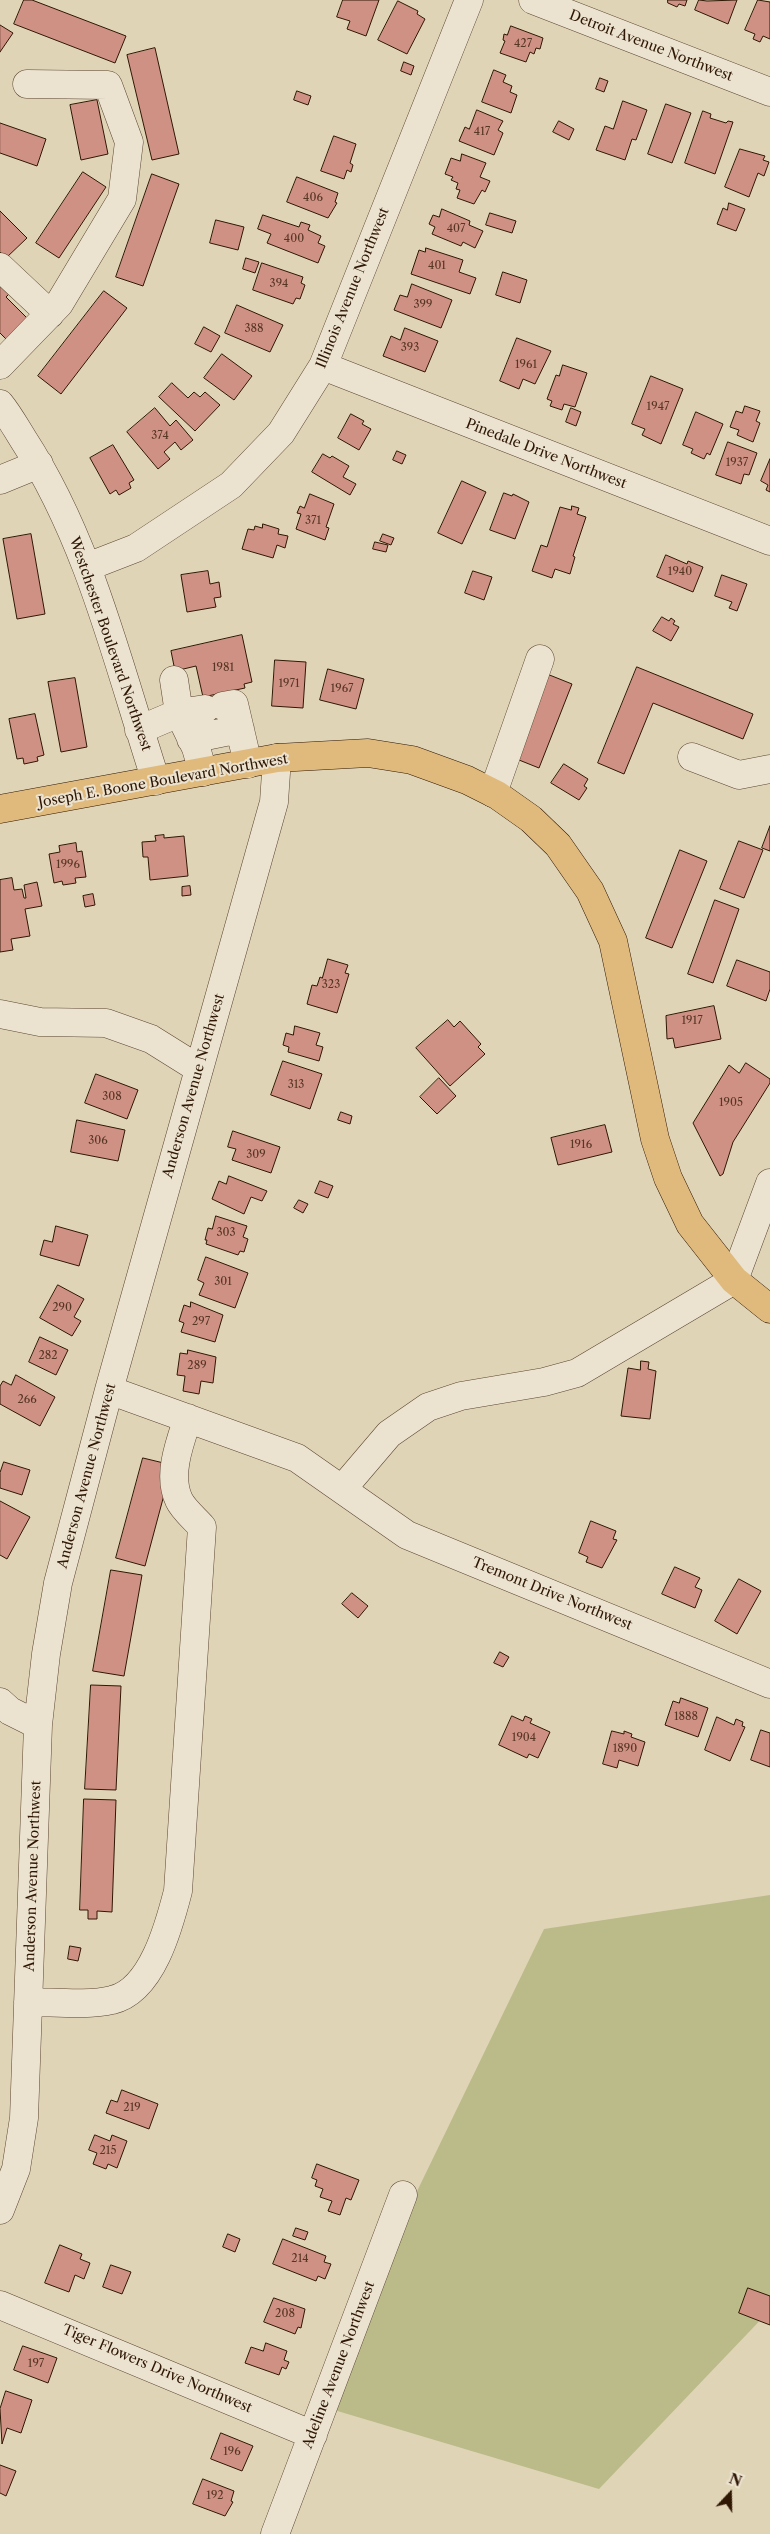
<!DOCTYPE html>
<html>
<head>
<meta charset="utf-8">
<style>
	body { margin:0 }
	#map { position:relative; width:770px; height:2534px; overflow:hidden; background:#e0d4b7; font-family:"Libre Caslon Text",serif }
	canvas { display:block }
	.north { position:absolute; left:705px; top:2469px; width:50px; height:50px; -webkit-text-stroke:4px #ebe3d0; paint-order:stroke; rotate:21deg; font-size:14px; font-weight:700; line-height:20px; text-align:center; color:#2f1704 }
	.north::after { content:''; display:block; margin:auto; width:18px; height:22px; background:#2f1704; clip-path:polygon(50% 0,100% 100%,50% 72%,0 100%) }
</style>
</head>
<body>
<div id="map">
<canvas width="770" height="2534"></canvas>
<div class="north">N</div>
</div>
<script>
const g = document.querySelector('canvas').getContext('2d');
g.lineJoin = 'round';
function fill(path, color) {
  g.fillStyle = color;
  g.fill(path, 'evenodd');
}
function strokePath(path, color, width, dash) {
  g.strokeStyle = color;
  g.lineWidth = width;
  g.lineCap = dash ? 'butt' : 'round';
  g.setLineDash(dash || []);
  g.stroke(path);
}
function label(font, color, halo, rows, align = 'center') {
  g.font = font + ' "Libre Caslon Text",serif';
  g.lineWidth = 4;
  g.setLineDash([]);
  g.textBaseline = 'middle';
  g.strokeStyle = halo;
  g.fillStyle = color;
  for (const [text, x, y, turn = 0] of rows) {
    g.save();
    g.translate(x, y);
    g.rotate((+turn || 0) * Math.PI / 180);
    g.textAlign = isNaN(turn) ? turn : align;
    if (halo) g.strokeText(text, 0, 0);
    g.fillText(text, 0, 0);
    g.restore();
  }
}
const green = new Path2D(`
	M770,1895v415l-171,179 -285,-85 230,-475z`);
const building = new Path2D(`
	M24,0h8l94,36 -11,27 -101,-39z
	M343,0h36l-13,36 -19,-7 3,-8 -13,-4z
	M668,0h19l-2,6 -6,-2 -2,3 -9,-4z
	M699,0l8,1 30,-1 -9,24 -33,-14z
	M758,0l12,2v37l-7,-3 -3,6 -7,-3 2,-5 -10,-4z
	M398,1l20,10 -1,3 8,5 -18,35 -29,-14z
	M0,25l13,8 -13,19z
	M511,26l32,12 -3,11 -4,-1 -2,6 -4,-2 -4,10 -26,-9 5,-12 -2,-1 1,-6 3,1z
	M155,48l24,106 -27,6 -25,-105z
	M404,62l10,4 -3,9 -10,-4z
	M494,70l12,5 -3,7 9,4 -2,6 7,3 -6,18 -29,-11z
	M600,78l8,3 -4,11 -8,-3z
	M297,91l14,5 -3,9 -14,-5z
	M97,100l11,54 -27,6 -11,-55z
	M623,101l24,9 -11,30 -4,-1 -7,21 -29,-10 9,-24 8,3z
	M666,104l25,9 -19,50 -24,-9z
	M477,110l26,11 -5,9 5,3 -9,22 -35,-14 6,-14 4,2z
	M703,111l8,3 -1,4 16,5 2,-2 5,1 -18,52 -30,-11z
	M559,121l15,8 -5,11 -16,-8z
	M0,123l46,16 -9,27 -37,-13z
	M334,136l22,8 -6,19 3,2 -2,7 -4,-2 -3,9 -23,-8z
	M740,149l25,7 -2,4 6,2 -5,14 -6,-3 -9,24 -24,-10z
	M462,154l24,9 -6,14 10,4 -5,11 -3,-2 -8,14 -17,-6 3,-8 -4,-1 2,-6 -7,-3 2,-3 -8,-3 6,-16 9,3z
	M83,172l23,15 -47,71 -23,-15z
	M152,174l27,10 -36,102 -27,-9z
	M297,177l41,16 -3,9 2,1 -9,15 -41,-16z
	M729,203l16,6 -9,22 -19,-7 6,-16 4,2z
	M442,209l28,12 -1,4 14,6 -8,17 -12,-6 -2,4 -29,-12 3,-7 -6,-3 4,-9 6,2z
	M0,211l27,27 -21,20 -6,-6z
	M490,213l26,8 -4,12 -26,-8z
	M263,215l36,12 2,-5 9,3 -2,5 13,6 -3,7 7,3 -7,17 -51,-20 4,-9 -13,-5z
	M216,220l28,7 -6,23 -28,-7z
	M426,248l37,12 -4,12 17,6 -6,16 -59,-20 8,-24 6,2z
	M246,258l13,4 -4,11 -12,-4z
	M262,263l41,14 -2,6 4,2 -5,14 -4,-1 -3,6 -40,-14z
	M503,272l24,8 -7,23 -24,-8z
	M0,281l11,11 -5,5 25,25 -22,20 -9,-9z
	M412,284l40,16 -11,28 -47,-18 6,-15 7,2z
	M104,291l23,17 -66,86 -23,-18z
	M237,305l46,20 -13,27 -45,-19z
	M204,327l16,9 -9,16 -16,-8z
	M405,328l33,13 -13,31 -42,-16 8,-20 9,4z
	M517,338l34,13 -16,33 -12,-5 -4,10 -19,-8z
	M222,354l30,22 -18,24 -30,-22z
	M563,365l24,8 -12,34 -11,-3 -2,6 -12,-4 2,-5 -5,-2 9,-24 3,1z
	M651,376l32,13 -22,55 -19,-9 3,-6 -13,-5z
	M172,383l16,15 6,-6 6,5 5,-5 15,13 -25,26 -36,-34z
	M745,406l15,5 -4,10 4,2 -7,19 -16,-7 2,-5 -9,-3 6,-16 6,2z
	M155,408l15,18 6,-6 17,20 -12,10 -6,-8 -11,10 6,7 -12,10 -31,-37z
	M571,408l10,4 -5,14 -10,-4z
	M696,412l27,12 -13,31 -3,-2 -3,6 -13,-6 2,-4 -10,-4z
	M351,414l13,7 -2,3 9,5 -12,21 -21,-12z
	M728,442l29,11 -8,22 -5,-1 -3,10 -25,-9z
	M113,445l21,35 -5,3 2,5 -12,7 -3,-5 -6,4 -20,-36z
	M397,451l9,4 -4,9 -9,-4z
	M323,454l7,4 2,-2 17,10 -6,11 13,7 -6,11 -38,-23z
	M770,459v33l-4,-2 2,-5 -7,-4z
	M462,481l24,11 -24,52 -24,-11z
	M504,493l8,3 1,-2 16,8 -14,37 -25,-9z
	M310,494l24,10 -8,23 3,1 -4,12 -29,-11 5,-15 -4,-1 3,-7 4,2z
	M572,506l7,2 -2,6 9,3 -13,39 2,1 -5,17 -15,-5 -3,9 -20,-7 9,-26 6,2 13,-40 11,3z
	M263,524l16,5 -1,5 10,2 -3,12 -8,-3 -4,13 -31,-9 6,-20 6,1 1,-4 7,2z
	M31,534l14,80 -28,5 -14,-80z
	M383,534l11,4 -3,7 -11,-4z
	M375,542l13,3 -2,7 -13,-3z
	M666,555l21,9 1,-3 15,6 -10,25 -36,-15z
	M208,571l2,13 9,-2 2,15 -7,1 2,9 -29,5 -6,-37z
	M473,571l19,6 -8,23 -19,-7z
	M722,575l25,9 -10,27 -8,-3 3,-6 -17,-6z
	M662,617l7,4 2,-3 4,3 -2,3 6,3 -8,14 -18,-10z
	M242,635l10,47 -8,2 1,4 -42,9 -7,-31 -21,5 -4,-20z
	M275,660l31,2 -3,46 -31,-2z
	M637,667l116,47 -10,25 -90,-36 -29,71 -26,-11z
	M328,669l36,10 -8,30 -36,-9z
	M547,674l25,10 -33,84 -25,-10z
	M75,678l12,69 -26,5 -13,-70z
	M35,714l9,41 -7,2 1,4 -14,3 -1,-6 -6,1 -8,-40z
	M564,764l24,15 -4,7 3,2 -8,12 -28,-17z
	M770,826v25l-8,-3z
	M164,835v3l20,-2 4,40 -38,4 -2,-23h-5l-1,-15 14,-1 -1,-5z
	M739,841l24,9 -19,48 -24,-9z
	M76,843l1,9 5,-1 4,26 -11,1 1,5 -13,2 -1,-4 -8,2 -5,-29 11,-2 -1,-6z
	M680,850l27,11 -35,87 -26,-10z
	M12,878l2,12 8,-1 2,9h2l-2,-13 13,-3 5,24 -17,3 5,27 -19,3 2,11 -13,2v-72z
	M190,886l1,9 -9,1v-9z
	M93,894l2,11 -10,2 -2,-11z
	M715,900l24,9 -26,74 -25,-9z
	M328,959l20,6 -3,8 4,1 -12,39 -30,-9 5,-19 5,1 3,-9 2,1z
	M737,960l33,12v17l-4,12 -39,-15z
	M714,1006l7,33 -46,9 -2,-10 -6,1 -1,-23z
	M448,1020l6,7 6,-6 21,23 -3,3 7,7 -35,32 -34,-38z
	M295,1026l25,7 -4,12 7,2 -4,14 -31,-9 1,-5 -6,-2 3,-12 7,2z
	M283,1061l39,13 -12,35 -39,-14z
	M746,1063l24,16v4l-37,59 -10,32 -3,2 -27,-53 36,-58 10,8z
	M96,1074l42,16 -11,29 -42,-16z
	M439,1078l17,18 -19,18 -17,-17z
	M341,1112l11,4 -2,8 -12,-4z
	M77,1120l48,10 -7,31 -47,-9z
	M605,1125l7,27 -54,13 -7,-27z
	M233,1131l47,16 -9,26 -39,-13 4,-11 -8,-2z
	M229,1176l38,15 -5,10 -11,-4 -7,17 -32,-15 7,-18 7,3z
	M320,1181l13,5 -5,12 -13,-5z
	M299,1200l9,4 -5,9 -9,-5z
	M216,1216l31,10 -4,11 5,2 -4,13 -4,-1 -2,4 -32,-11 1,-4h-2l3,-12 4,1z
	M56,1226l32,9 -9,31 -39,-11 4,-15 8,2z
	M206,1257l42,16 -13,35 -36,-13 5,-12 -6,-3z
	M58,1285l26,14 -10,18 7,4 -9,15 -32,-18z
	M191,1302l32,13 -8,27 -34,-10 3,-9 -5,-2 5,-16 6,2z
	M40,1337l28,13 -12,25 -27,-13z
	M188,1350l28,7 -3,26 -12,-2 -2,13 -16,-3 2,-15 -8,-1 3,-22 7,1z
	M641,1361l8,1 -1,7 8,2 -6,48 -29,-3 7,-48 12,2z
	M16,1375l39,22 -15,29 -40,-22v-18l3,-5 8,4z
	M143,1458l29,7 -27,101 -29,-8z
	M4,1462l26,8 -8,25 -22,-7v-15z
	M0,1501l30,16 -23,42 -7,-4z
	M591,1521l25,10 -3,8 4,1 -15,28 -16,-6 2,-5 -9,-4z
	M675,1567l25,11 -5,9 7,3 -7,18 -33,-14z
	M111,1570l31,5 -18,101 -31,-5z
	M739,1579l22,12 -24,43 -22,-13z
	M352,1593l16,13 -10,12 -16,-14z
	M500,1652l9,5 -6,10 -9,-4z
	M91,1685l30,1 -5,104 -31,-1z
	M681,1698l27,10 -10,29 -33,-12 8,-24 6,2z
	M512,1716l11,5 2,-5 7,3 -2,4 20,9 -12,26 -9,-4 -2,4 -28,-13z
	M717,1717l17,8 2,-6 7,3 -1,4 3,1 -15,34 -25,-11z
	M761,1730l9,3v34l-19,-7z
	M612,1731l12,3v-3l8,3 -1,3 14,5 -7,24 -19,-6 -2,8 -14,-4z
	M84,1799l32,1 -4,112 -15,-1v8h-9v-9h-8z
	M70,1946l11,2 -3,13 -10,-2z
	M122,2090l36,14 -9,25 -43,-16 5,-13 6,2z
	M95,2135l15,6 2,-6 15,6 -10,27 -9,-4 -2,5 -13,-5 4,-11 -8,-3z
	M317,2164l42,16 -8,20 -5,-2 -6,17 -12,-4 4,-10 -12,-4 3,-8 -8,-3 2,-6 -5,-2z
	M296,2228l12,4 -3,8 -12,-4z
	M228,2234l12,5 -5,13 -12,-5z
	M283,2239l43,17 -2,6 7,2 -6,15 -7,-3 -2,5 -43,-17z
	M60,2245l22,9 -2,5 10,4 -6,16 -9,-4 -6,17 -24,-9z
	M111,2265l20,7 -9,22 -19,-7z
	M748,2288l22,8v29l-31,-12z
	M274,2298l31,11 -4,19 -3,-1 -3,7 -31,-12z
	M266,2343l21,8 -3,9 5,2 -3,7 -4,-2 -3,8 -34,-12 6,-16 12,4z
	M23,2346l34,12 -9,25 -34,-13z
	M6,2391l26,9 -11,33 -14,-5 -5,16 -2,-35z
	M221,2433l32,13 -11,25 -31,-12z
	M0,2465l16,6 -10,25 -6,-3z
	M203,2479l31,12 -3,10 2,1 -8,14 -32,-12z`);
const minor = new Path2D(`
	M533,0l237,92
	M0,267l50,47
	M0,365l59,-61 63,-105 7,-57 -21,-57 -81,-1
	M323,366l447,175
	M0,404c9,11 16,24 23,35 67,103 95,226 133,342
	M0,480l39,-16
	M87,567l49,-19 95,-63 50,-52 42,-67 146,-366
	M174,680l5,33 17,35 7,24
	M223,706l11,-2 14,60
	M139,730l40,-17 26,-4
	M191,739l49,-10
	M692,757l47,18 31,-6
	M493,793l47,-134
	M0,1014l40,8 66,1 45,16 48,30
	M109,1390l188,68 110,77 363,149
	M343,1488l46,-54 39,-27 33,-11 83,-14 33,-9 157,-93 36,-97
	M0,1702l10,9 28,14
	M28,2002c25,0 60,4 84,-2 40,-9 57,-74 66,-109l24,-364c-7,-8 -19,-18 -23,-27 -12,-25 1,-58 9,-82
	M0,2210l16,-41 8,-51 14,-393 8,-71 12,-71 51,-193 165,-588 3,-44
	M0,2305l313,130
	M275,2534l128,-339`);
const major = new Path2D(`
	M0,809l277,-51 91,-5 44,7 55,20 30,15 34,24 27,26 32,46 23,50 42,198 13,39 22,46 44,56 36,29`);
const numberNames = [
	["427",523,44],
	["417",482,132],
	["406",313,198],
	["407",456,229],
	["400",294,239],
	["401",437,266],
	["394",279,284],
	["399",423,305],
	["388",254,329],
	["393",410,348],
	["1961",526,365],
	["1947",658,407],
	["374",160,436],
	["1937",737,463],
	["371",313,521],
	["1940",680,572],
	["1981",223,668],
	["1971",289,684],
	["1967",342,689],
	["1996",68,865],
	["323",331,985],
	["1917",692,1021],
	["313",296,1085],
	["308",112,1097],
	["1905",731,1103],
	["306",98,1141],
	["1916",581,1145],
	["309",256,1155],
	["303",226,1233],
	["301",223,1282],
	["290",62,1308],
	["297",201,1322],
	["282",48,1356],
	["289",197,1366],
	["266",27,1400],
	["1888",686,1717],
	["1904",524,1738],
	["1890",625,1749],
	["219",132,2108],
	["215",108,2151],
	["214",300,2259],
	["208",285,2314],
	["197",36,2364],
	["196",232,2452],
	["192",215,2496]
];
const streetNames = [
	["Detroit Avenue Northwest",651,46,21],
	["Illinois Avenue Northwest",353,288,-68],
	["Pinedale Drive Northwest",546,454,21],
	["Westchester Boulevard Northwest",110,644,71],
	["Joseph E. Boone Boulevard Northwest",163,781,-10],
	["Anderson Avenue Northwest",194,1086,-74],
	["Anderson Avenue Northwest",87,1476,-75],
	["Tremont Drive Northwest",552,1594,22],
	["Anderson Avenue Northwest",33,1876,-88],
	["Adeline Avenue Northwest",339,2365,-69],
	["Tiger Flowers Drive Northwest",157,2369,23]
];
fill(green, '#babb89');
fill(building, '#d09185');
strokePath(building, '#2f1704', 1);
strokePath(minor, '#5b4631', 29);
strokePath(major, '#2f1704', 29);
strokePath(minor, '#ebe3d0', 28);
strokePath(major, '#e0ba7c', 28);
label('11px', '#573624', null, numberNames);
label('14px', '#2f1704', '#ebe3d0', streetNames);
</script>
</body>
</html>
